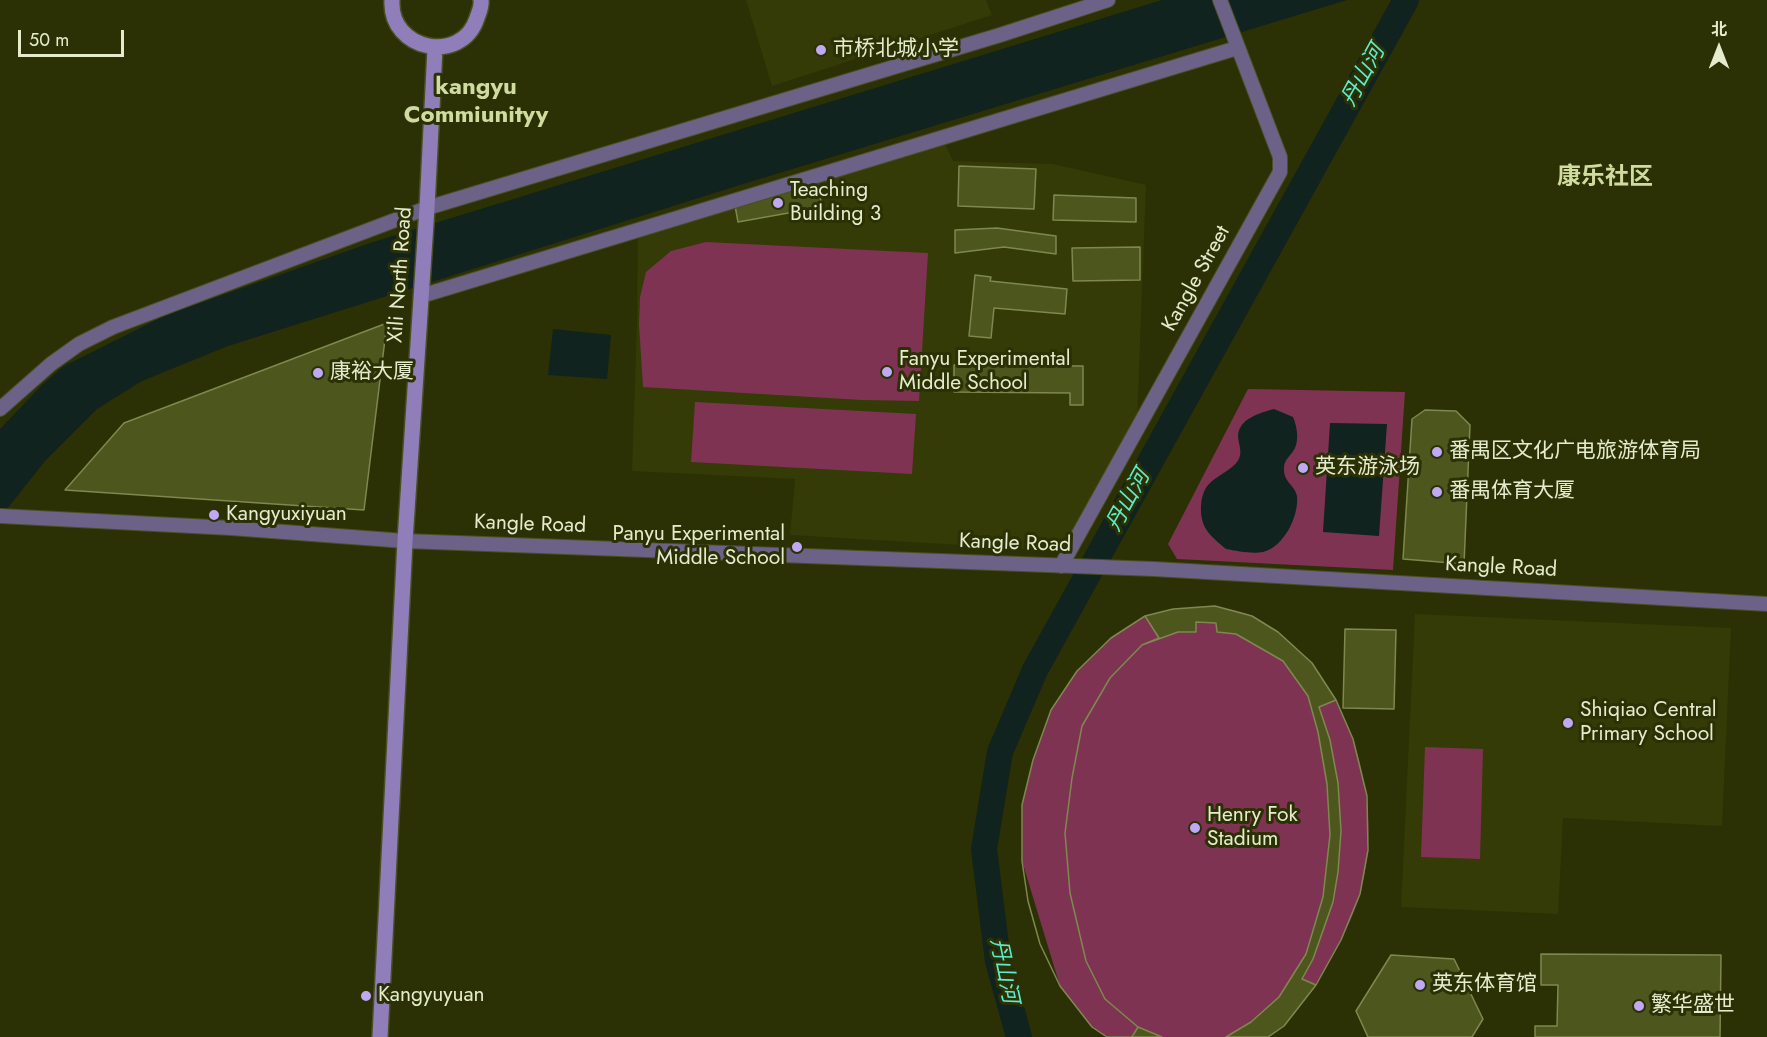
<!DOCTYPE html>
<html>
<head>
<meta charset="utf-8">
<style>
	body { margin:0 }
	#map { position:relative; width:1767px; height:1037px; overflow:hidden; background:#2b3104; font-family:Jost,"Noto Sans SC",sans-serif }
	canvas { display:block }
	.north { position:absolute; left:1689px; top:18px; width:60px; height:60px; -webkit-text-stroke:4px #2b3104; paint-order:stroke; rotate:0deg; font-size:16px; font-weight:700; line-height:24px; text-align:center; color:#e5ecce }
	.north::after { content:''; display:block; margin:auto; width:21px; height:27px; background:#e5ecce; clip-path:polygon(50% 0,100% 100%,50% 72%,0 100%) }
	.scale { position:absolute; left:18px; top:30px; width:106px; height:27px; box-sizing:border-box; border:3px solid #e5ecce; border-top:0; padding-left:8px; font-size:18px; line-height:21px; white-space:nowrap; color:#e5ecce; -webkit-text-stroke:4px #2b3104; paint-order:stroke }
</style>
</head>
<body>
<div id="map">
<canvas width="1767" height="1037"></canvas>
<div class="north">北</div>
<div class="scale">50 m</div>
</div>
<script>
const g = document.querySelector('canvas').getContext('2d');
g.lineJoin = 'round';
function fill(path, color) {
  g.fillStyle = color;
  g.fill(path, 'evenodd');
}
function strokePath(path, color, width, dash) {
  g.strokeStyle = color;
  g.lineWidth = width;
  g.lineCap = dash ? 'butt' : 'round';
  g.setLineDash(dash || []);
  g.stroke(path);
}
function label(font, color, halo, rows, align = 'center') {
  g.font = font + ' Jost,"Noto Sans SC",sans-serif';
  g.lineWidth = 6;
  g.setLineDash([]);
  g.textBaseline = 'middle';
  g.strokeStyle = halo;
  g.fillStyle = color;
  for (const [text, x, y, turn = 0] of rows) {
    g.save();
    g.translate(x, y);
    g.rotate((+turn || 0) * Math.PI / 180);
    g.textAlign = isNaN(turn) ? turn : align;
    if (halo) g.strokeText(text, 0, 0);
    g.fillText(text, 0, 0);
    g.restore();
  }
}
const built = new Path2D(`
	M746,0h240l6,15 -220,71z
	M944,142l9,19 100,3 93,21 -9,236 -74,130 -273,-16 5,-56 -163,-8 5,-148 1,-91z
	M1415,614l316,14 -9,198 -159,-8 -5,96 -157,-7z`);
const green = new Path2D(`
	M706,242l222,11 -9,148 -57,-1 -219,-13 -4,-63 1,-27 6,-25 25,-21z
	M1248,389l157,3 -12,178 -216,-11 -9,-15z
	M695,402l221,12 -4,60 -221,-12z
	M1215,606c13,3 28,5 39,11 92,48 134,180 106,277 -7,24 -20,48 -32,70 -16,27 -34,55 -60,73h-161l-15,-10 -32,-41 -38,-125v-56l11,-45 18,-50 26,-39 34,-33 34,-22 28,-7z
	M1425,747l58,2 -3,110 -59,-2z`);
const water = new Path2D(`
	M1162,0h185l-607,185 -512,161 -86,35 -45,28 -52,52 -45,57v-89l42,-44 22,-19 102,-51 204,-72z
	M553,329l58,6 -4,44 -59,-4z
	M1274,409l19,8c4,9 6,22 2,31 -4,8 -11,11 -11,20 -1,14 11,17 13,28 2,20 -13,51 -34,56 -11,2 -26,-1 -37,-3 -7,-6 -15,-12 -20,-20 -7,-11 -7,-33 2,-44 8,-9 23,-15 29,-23 7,-9 1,-18 1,-27 2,-17 22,-22 36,-26z
	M1330,423l57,1 -8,112 -56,-4z`);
const river = new Path2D(`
	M1019,1037l-21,-76 -14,-112 16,-97 35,-82 371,-670`);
const building = new Path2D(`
	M959,166l77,3 -2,40 -76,-3z
	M818,185l4,22 -84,15 -4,-22z
	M1054,195l82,3v24l-83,-2z
	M997,228l59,8v18l-52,-7 -49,6v-23z
	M1140,247v33l-67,1 -1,-33z
	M975,275l16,2 -1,4 77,8 -2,25 -71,-6 -3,30 -22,-2z
	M387,323l-23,187 -299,-20 59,-67z
	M954,365l129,1v39h-13v-12l-116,-1z
	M1425,410l31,1 14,14 -6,139 -61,-5 9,-140z
	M1215,606l37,10 26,16 34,31 24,37 17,39 14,57 1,54 -8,44 -19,46 -25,45 -32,41 -16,11h-42l25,-15 28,-25 27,-43 17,-57 7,-62 -3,-51 -9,-52 -10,-36 -25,-35 -47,-27 -19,-2 -1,-9 -20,-1v10h-18l-36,13 -32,33 -28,48 -10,52 -7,55 5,60 16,68 19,38 33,28 24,10h-55l-15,-10 -32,-41 -20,-42 -12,-43 -6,-40v-56l11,-45 18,-50 26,-39 34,-33 34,-22 28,-7z
	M1145,616l14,22 -17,7 -32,33 -28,48 -10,52 -7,55 5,60 16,68 19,38 33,28 -6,10h-25l-15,-10 -32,-41 -20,-42 -12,-43 -6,-40v-56l11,-45 18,-50 26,-39 34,-33z
	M1345,629l51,1 -2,79 -51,-1z
	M1336,700l17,39 14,57 1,54 -8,44 -19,46 -25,45 -14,-6 11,-20 20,-57 5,-30 3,-41 -3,-48 -8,-43 -11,-33z
	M1541,954l180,1 -1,82h-185v-11h22l1,-41h-17z
	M1391,955l63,4 29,60 -11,18h-104l-12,-26z`);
const street = new Path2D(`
	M421,296l816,-248
	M0,409l51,-45 28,-20 34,-17 314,-119 573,-173 108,-35
	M0,516l231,12 174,13 749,28 613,35
	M1061,566l219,-394v-15l-60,-157`);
const secondary = new Path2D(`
	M392,0c-3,51 70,65 85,18 2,-6 5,-11 4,-18
	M380,1037l25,-496 22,-333 8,-160`);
const markers = [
	[821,50,6,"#bfa9f4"],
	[778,203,6,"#bfa9f4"],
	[887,372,6,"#bfa9f4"],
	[318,373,6,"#bfa9f4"],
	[1437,452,6,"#bfa9f4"],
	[1303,468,6,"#bfa9f4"],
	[1437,492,6,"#bfa9f4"],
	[214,515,6,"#bfa9f4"],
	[797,547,6,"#bfa9f4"],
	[1568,723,6,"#bfa9f4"],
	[1195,828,6,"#bfa9f4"],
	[1420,985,6,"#bfa9f4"],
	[366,996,6,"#bfa9f4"],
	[1639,1006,6,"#bfa9f4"]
];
const poiNames = [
	["市桥北城小学",833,50],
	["Teaching",790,191],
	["Building 3",790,215],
	["Fanyu Experimental",899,360],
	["Middle School",899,384],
	["康裕大厦",330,373],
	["番禺区文化广电旅游体育局",1449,452],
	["英东游泳场",1315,468],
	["番禺体育大厦",1449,492],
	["Kangyuxiyuan",226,515],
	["Panyu Experimental",785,535,"right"],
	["Middle School",785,559,"right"],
	["Shiqiao Central",1580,711],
	["Primary School",1580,735],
	["Henry Fok",1207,816],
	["Stadium",1207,840],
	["英东体育馆",1432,985],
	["Kangyuyuan",378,996],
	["繁华盛世",1651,1006]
];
const streetNames = [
	["Xili North Road",401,275,-86],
	["Kangle Street",1197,279,-61],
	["Kangle Road",530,525,2],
	["Kangle Road",1015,544,2],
	["Kangle Road",1501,568,3]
];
const waterNames = [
	["丹山河",1364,76,-61],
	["丹山河",1129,501,-61],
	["丹山河",1003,971,78]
];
const quarterNames = [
	["kangyu",476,88],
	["Commiunityy",476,116],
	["康乐社区",1605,178]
];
fill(built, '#343b06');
fill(green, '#7e3352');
fill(water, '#10231e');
strokePath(river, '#10231e', 26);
fill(building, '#4d561d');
strokePath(building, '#7e884f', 1.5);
strokePath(street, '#494f24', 16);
strokePath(secondary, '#494f24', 18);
strokePath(street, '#6c6187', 14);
strokePath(secondary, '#8f7eba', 15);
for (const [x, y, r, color] of markers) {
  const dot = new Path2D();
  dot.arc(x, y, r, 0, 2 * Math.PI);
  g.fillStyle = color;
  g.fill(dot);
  strokePath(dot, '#2b3104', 2);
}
label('21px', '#e5ecce', '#2b3104', poiNames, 'left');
label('21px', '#e5ecce', '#2b3104', streetNames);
label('italic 22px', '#5debce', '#2b3104', waterNames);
label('bold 24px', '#cfdb9f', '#2b3104', quarterNames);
</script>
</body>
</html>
